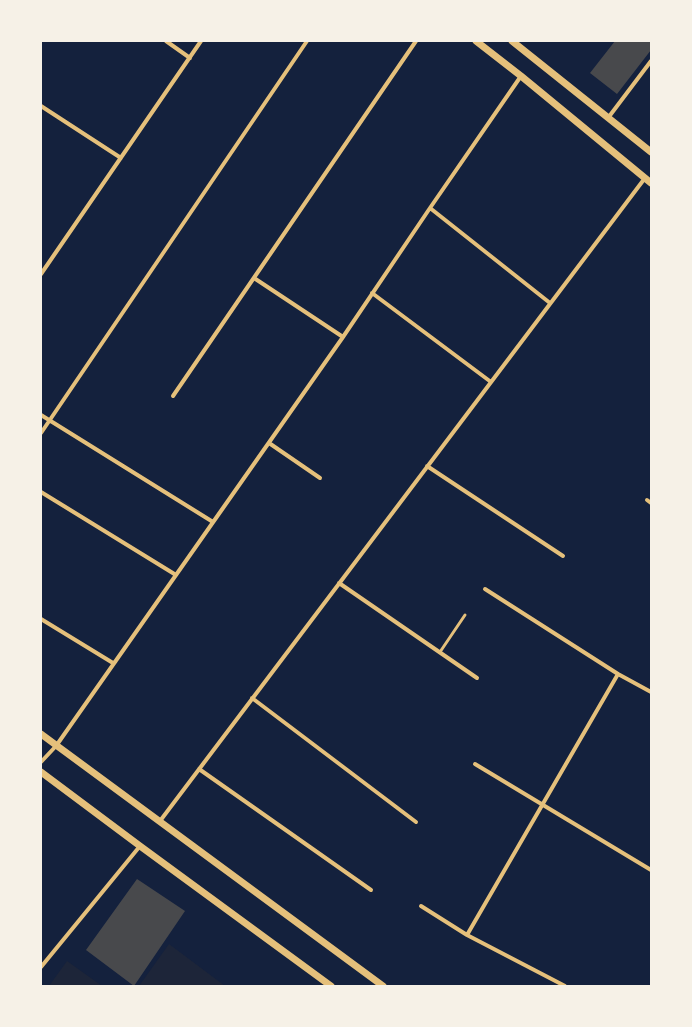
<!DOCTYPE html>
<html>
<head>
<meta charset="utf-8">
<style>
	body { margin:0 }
	#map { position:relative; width:692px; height:1027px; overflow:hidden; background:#14213d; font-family:"Titillium Web",sans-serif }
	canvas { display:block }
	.frame { position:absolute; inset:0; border:42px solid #f6f1e7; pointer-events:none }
</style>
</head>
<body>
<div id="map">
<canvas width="692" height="1027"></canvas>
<div class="frame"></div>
</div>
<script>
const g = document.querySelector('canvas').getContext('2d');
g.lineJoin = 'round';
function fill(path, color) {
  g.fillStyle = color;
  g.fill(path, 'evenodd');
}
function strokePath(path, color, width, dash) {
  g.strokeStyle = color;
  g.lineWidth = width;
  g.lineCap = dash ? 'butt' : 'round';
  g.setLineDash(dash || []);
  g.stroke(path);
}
const green = new Path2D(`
	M169,944l56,42h-86z
	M67,961l35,25h-53z`);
const building = new Path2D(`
	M615,41h36v9l-34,44 -27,-21z
	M137,879l48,32 -51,75 -48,-36z`);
const service = new Path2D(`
	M440,652l25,-37`);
const minor = new Path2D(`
	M166,41l24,17
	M41,106l80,52
	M608,118l43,-57
	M430,208l120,95
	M41,274l160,-233
	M254,278l89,59
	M372,293l119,89
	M173,396l243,-355
	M41,415l172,107
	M41,433l266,-392
	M269,443l51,35
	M427,466l136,90
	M41,492l135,83
	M647,500l4,3
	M339,583l138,95
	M485,589l133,85 33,18
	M41,619l72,44
	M252,698l164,124
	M41,762l15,-16 287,-409 87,-129 91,-132
	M475,764l176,106
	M199,769l172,121
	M160,821l485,-643
	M421,906l46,29 98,51
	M467,935l151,-261
	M41,967l99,-121`);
const tertiary = new Path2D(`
	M476,41l45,35 130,107
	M512,41l139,111
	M41,734l342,252
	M41,772l99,74 191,140`);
fill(green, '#1d2539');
fill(building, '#48494c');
strokePath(service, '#e5c07b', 3);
strokePath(minor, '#e5c07b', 4);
strokePath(tertiary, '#e5c07b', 7);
</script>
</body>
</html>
